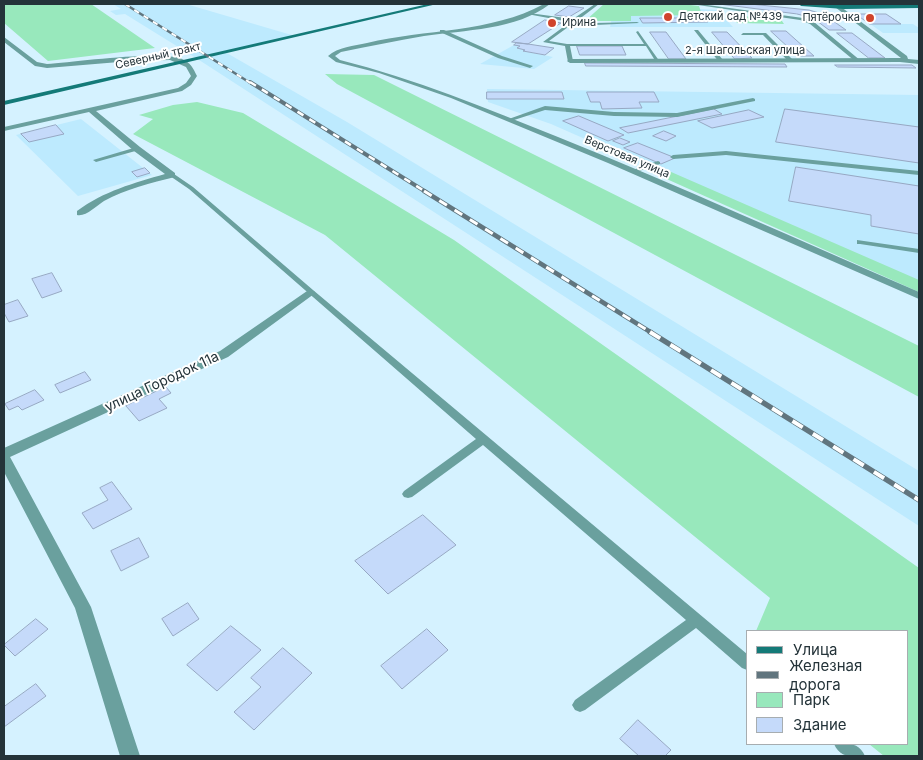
<!DOCTYPE html>
<html>
<head>
<meta charset="utf-8">
<style>
	body { margin:0 }
	#map { position:relative; width:923px; height:760px; overflow:hidden; background:#d5f2ff; font-family:Inter,sans-serif }
	canvas { display:block }
	.frame { position:absolute; inset:0; border:5px solid #243339; pointer-events:none }
	.legend { position:absolute; left:746px; top:630px; width:162px; height:115px; box-sizing:border-box; background:#fff; border:1px solid #a7adb0; margin:0; padding:6px 9px; list-style:none; font-size:15px; color:#243339 }
	.legend li { display:flex; align-items:center; gap:10px; height:25px }
	.legend b { width:25px; border:1px solid #a7adb0 }
</style>
</head>
<body>
<div id="map">
<canvas width="923" height="760"></canvas>
<div class="frame"></div>
<ul class="legend">
<li><b style="height:6px;background:#147a78"></b>Улица</li>
<li><b style="height:6px;background:#61757e"></b>Железная дорога</li>
<li><b style="height:14px;background:#98e8bc"></b>Парк</li>
<li><b style="height:14px;background:#c5dafa"></b>Здание</li>
</ul>
</div>
<script>
const g = document.querySelector('canvas').getContext('2d');
g.lineJoin = 'round';
function fill(path, color) {
  g.fillStyle = color;
  g.fill(path, 'evenodd');
}
function strokePath(path, color, width, dash) {
  g.strokeStyle = color;
  g.lineWidth = width;
  g.lineCap = dash ? 'butt' : 'round';
  g.setLineDash(dash || []);
  g.stroke(path);
}
function label(font, color, halo, rows, align = 'center') {
  g.font = font + ' Inter,sans-serif';
  g.lineWidth = 4;
  g.setLineDash([]);
  g.textBaseline = 'middle';
  g.strokeStyle = halo;
  g.fillStyle = color;
  for (const [text, x, y, turn = 0] of rows) {
    g.save();
    g.translate(x, y);
    g.rotate((+turn || 0) * Math.PI / 180);
    g.textAlign = isNaN(turn) ? turn : align;
    if (halo) g.strokeText(text, 0, 0);
    g.fillText(text, 0, 0);
    g.restore();
  }
}
const built = new Path2D(`
	M113,4h73l109,32 -70,16 122,70 572,349v55l-723,-468 -71,-44 -9,1 -6,-4 11,-2z
	M620,4l97,6 16,17h-123l4,-18z
	M856,14h30l15,10h12l6,4v5h-36z
	M514,45l6,1 -3,2 8,2 -1,1 29,6 -19,12 -54,-5z
	M487,89l432,6v191l-368,-162 -63,-22z
	M81,119l71,56 -74,21 -62,-61z`);
const green = new Path2D(`
	M4,4h87l64,44 -107,13 -44,-38z
	M604,4h78l17,2 3,9 -71,1v5h-46z
	M734,16l46,2 4,6 -47,-1z
	M325,74l49,1 545,271v51l-582,-313z
	M197,102l46,11 211,127 465,328v188h-35l-15,-12h38v-113h-151l14,-33 -445,-363 -192,-101 20,-15 -14,-4 34,-10z
	M662,168l257,112v12l-268,-120z`);
const building = new Path2D(`
	M719,4h31l59,6 20,6h-3l20,14h-17l-16,-12 -16,-4z
	M569,6l15,2 -15,9 -14,-2z
	M856,14h30l15,10h-31z
	M640,18h64l4,4 -65,1z
	M545,20l16,3 -33,21 -16,-2z
	M771,31h15l28,25h-16z
	M650,32h16l20,27h-17z
	M712,32h15l25,26 -17,1z
	M837,33h15l33,25h-16z
	M517,43l11,1 26,4 -9,7 -22,-4 2,-1 -8,-2 3,-2 -6,-1z
	M577,46h45l4,9h-46z
	M585,63l200,1 2,3 -201,-1z
	M835,65h77l4,3 -78,-1z
	M487,92h75l2,7h-77z
	M587,92h67l5,10h-20l3,6 -40,1 -2,-7h-9z
	M714,109l8,5 -94,19 -8,-5z
	M785,109l134,18v36l-143,-21z
	M749,110l15,7 -52,11 -14,-7z
	M579,116l45,19 -16,6 -45,-20z
	M56,125l8,9 -35,8 -8,-8z
	M664,131l12,5 -10,5 -13,-5z
	M620,138l10,4 -7,3 -10,-4z
	M638,143l35,14 2,1 -14,6 -37,-16z
	M796,167l123,19v48l-48,-8v-11l-82,-14z
	M145,168l5,5 -13,4 -5,-5z
	M52,273l10,18 -20,7 -10,-19z
	M18,300l10,16 -19,6 -5,-9v-8z
	M85,372l6,8 -31,13 -5,-8z
	M166,387l5,6 -12,6 8,9 -28,13 -13,-15z
	M35,390l9,10 -22,10 -4,-4 -9,4 -4,-6z
	M112,482l20,27 -39,20 -11,-16 26,-13 -8,-12z
	M423,515l33,30 -68,49 -33,-33z
	M139,538l10,19 -28,14 -10,-20z
	M188,603l11,16 -26,17 -11,-17z
	M36,619l12,10 -33,27 -11,-11z
	M231,626l30,24 -44,41 -30,-26z
	M427,629l21,21 -46,39 -21,-23z
	M283,648l29,25 -58,57 -20,-18 27,-25 -10,-9z
	M36,684l10,12 -42,31v-20z
	M638,720l33,30 -6,6h-26l-19,-17z`);
const service = new Path2D(`
	M595,4h4l-21,16 17,3 42,-1 2,1 -44,2 -20,-3 -26,19 18,3h77l-8,-12 2,-1 22,31h-4l-10,-16h-76l3,15 -5,1 -3,-16 -22,-4 27,-20 -43,-8 2,-1 44,6z
	M691,4h9l103,14 11,4 47,39 -5,1 -46,-38 -10,-4z
	M440,30h4l58,26 31,10 -3,2 -32,-10 -58,-26z
	M694,30h4l25,30v2h-4z
	M743,33h23l28,28 -5,1 -26,-27h-22z
	M753,98l2,1v2l-78,16 -63,-1 -69,-6 -34,11 -5,-1 39,-14 69,6 63,1z
	M137,147l3,2 -1,1 -43,12 -3,-2z
	M726,151l193,20v4l-193,-20 -53,4 -3,-2 3,-2z
	M658,161l2,1v2l-27,9 -3,-2z
	M170,174h4l19,13 120,103 434,364v16l-5,-2 -46,-40 -111,82 -5,2 -5,-2 -3,-5 3,-5 111,-80 -203,-175 -71,52 -4,1 -4,-1 -2,-3 2,-3 72,-52 -287,-250 -19,-13z
	M857,240l62,9v4l-59,-9h-3z
	M834,744c13,-1 25,-2 31,12 -13,1 -25,2 -31,-12z`);
const minor = new Path2D(`
	M837,4l70,52 1,3 11,1v4l-19,-2 -330,1 -3,-2 3,-2 331,-1 -66,-51z
	M4,37l33,25 10,2c27,-2 115,-14 135,-5 9,4 11,9 15,17l-6,9 -9,6 -86,20 44,36 35,26v4c-24,6 -49,12 -71,24 -8,5 -18,16 -27,14v-4c27,-20 57,-28 88,-37l-31,-23 -45,-39 -85,19v-4l174,-39 8,-5 5,-7 -5,-9 -16,-7 -39,1 -84,7 -12,-2 -31,-24z
	M310,289l5,3 -1,2 -86,63 -218,100 81,150 49,149h-20l-45,-148 -71,-136v-24l216,-97z`);
const tertiary = new Path2D(`
	M544,4h6c-33,26 -86,26 -126,32 -28,5 -55,10 -83,16l-6,4 5,4c75,19 146,48 218,77 121,49 241,103 361,155v7l-311,-136 -157,-65 -72,-25 -43,-11 -8,-6c10,-9 26,-10 39,-13 58,-14 124,-10 177,-39z`);
const secondary = new Path2D(`
	M428,4h9l-433,101v-4z
	M799,4h120v4l-75,1 -43,-3z`);
const railFar3 = new Path2D(`
	M125,4l127,80`);
const railFar2 = new Path2D(`
	M250,82l176,110`);
const railFar1 = new Path2D(`
	M424,191l228,142`);
const rail = new Path2D(`
	M650,332l269,168`);
const markers = [
	[668,17,5,"#d0442c"],
	[870,18,5,"#d0442c"],
	[552,23,5,"#d0442c"]
];
const farPoinames = [
	["Детский сад №439",678,17],
	["Пятёрочка",860,18,"right"],
	["Ирина",562,23]
];
const farStreetnames = [
	["2-я Шагольская улица",745,51],
	["Северный тракт",158,56,-13],
	["Верстовая улица",627,157,23]
];
const streetNames = [
	["улица Городок 11а",162,382,-25]
];
fill(built, '#bdeafe');
fill(green, '#98e8bc');
fill(building, '#c5dafa');
strokePath(building, '#97a8c3', 1);
fill(service, '#6aa09e');
fill(minor, '#6aa09e');
fill(tertiary, '#6aa09e');
fill(secondary, '#147a78');
strokePath(railFar3, '#61757e', 2.5);
strokePath(railFar2, '#61757e', 4);
strokePath(railFar1, '#61757e', 4.5);
strokePath(rail, '#61757e', 5.5);
strokePath(railFar3, '#fff', 2, [5.5]);
strokePath(railFar2, '#fff', 2.5, [7]);
strokePath(railFar1, '#fff', 3, [9]);
strokePath(rail, '#fff', 4, [12]);
for (const [x, y, r, color] of markers) {
  const dot = new Path2D();
  dot.arc(x, y, r, 0, 2 * Math.PI);
  g.fillStyle = color;
  g.fill(dot);
  strokePath(dot, '#fff', 2);
}
label('11px', '#243339', '#fff', farPoinames, 'left');
label('11px', '#243339', '#fff', farStreetnames);
label('14px', '#243339', '#fff', streetNames);
</script>
</body>
</html>
